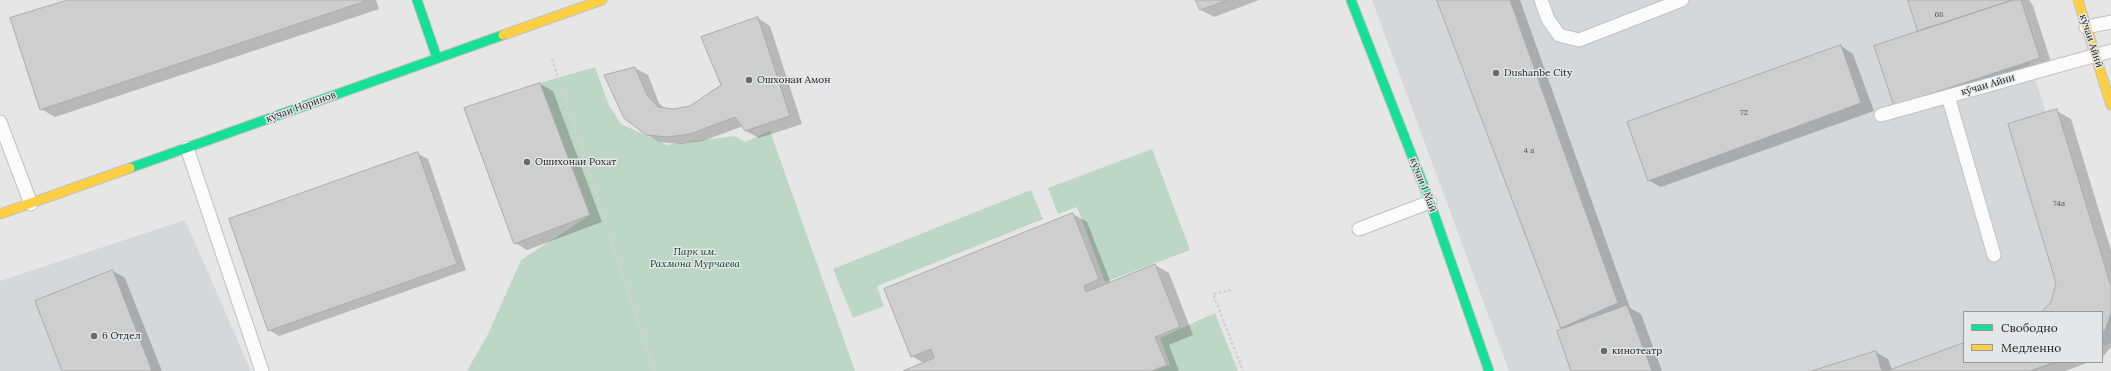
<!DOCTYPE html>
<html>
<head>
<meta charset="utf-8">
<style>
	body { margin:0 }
	#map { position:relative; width:2111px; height:371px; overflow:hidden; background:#e6e6e6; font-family:Lora,serif }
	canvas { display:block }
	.legend { position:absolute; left:1963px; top:311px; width:140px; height:52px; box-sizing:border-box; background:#e5e6e7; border:1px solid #989999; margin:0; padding:5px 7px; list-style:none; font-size:12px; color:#242525 }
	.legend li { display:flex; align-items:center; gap:8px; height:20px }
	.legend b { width:20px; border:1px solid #989999 }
</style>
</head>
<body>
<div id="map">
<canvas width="2111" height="371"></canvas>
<ul class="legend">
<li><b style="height:5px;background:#16e098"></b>Свободно</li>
<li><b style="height:5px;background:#ffcf43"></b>Медленно</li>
</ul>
</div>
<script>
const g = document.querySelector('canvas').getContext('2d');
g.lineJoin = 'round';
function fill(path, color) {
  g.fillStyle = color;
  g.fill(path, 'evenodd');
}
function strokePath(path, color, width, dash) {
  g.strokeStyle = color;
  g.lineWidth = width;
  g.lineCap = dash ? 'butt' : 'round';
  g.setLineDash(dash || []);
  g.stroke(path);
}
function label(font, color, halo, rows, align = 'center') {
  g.font = font + ' Lora,serif';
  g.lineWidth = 3;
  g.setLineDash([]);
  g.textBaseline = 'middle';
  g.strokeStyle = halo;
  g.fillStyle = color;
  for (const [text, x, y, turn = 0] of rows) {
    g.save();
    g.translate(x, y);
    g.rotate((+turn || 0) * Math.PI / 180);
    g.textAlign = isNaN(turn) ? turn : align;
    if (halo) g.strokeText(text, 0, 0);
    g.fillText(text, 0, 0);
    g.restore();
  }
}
const built = new Path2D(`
	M1372,0h638l101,316v27l-9,3v-34h-138v50h95l-25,9h-525z
	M185,220l66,151h-251v-90z`);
const green = new Path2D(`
	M595,67l14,38 12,19 46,21 67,-9 11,6 25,-11 85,240h-388l21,-37 33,-74 69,-45 -50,-132z
	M1152,149l38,101 -85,32 -28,-75 -19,7 -10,-26z
	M1031,190l12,29 -166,67 7,20 -31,12 -20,-49z
	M1215,313l23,58h-86l18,-6 -10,-27z`);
const shadow = new Path2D(`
	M72,0h304l3,9 -324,108 -14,-8z
	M1197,0h62l-45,17 -13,-7z
	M1438,0h82l110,308 11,6 21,57h-89l-9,-42 -3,-1z
	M1909,0h120l4,6 19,59 -157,40 26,-74 -2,-1z
	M758,18l12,8 32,98 -43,14 -13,-7 -3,-5 -40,15 -23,3 -21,-2 -13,-8 -11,-66 13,7 11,28 6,6 8,1 18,-3 31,-21z
	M1841,46l12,8 21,57 -213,76 -13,-7z
	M540,84l13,7 49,131 -75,28 -12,-7z
	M2057,111l14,8 40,131v97l-9,11v-46h-60l10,-10 5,-19z
	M418,154l10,5 38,111 -187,66 -10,-6z
	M1073,214l14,8 24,61 44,-18 14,8 24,62 -24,10 10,26h-274l19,-8 -13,-7z
	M113,271l12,7 37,93h-98z
	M1964,344v18h126l-25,9h-249l60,-19 12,7 4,11z`);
const building = new Path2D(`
	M68,0h297l1,1 -326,109 -30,-92z
	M1196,0h32l-28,10z
	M1437,0h73l108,303 -57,25z
	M1908,0h105l-95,31z
	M2013,0h8l19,58 -146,48 -20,-60z
	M758,17l32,99 -45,15 -10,-14 -45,17 -23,3 -21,-2 -22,-17 -20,-43 31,-8 12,28 11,12 15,2 17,-3 31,-21 -20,-48z
	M1841,45l20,58 -213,78 -21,-59z
	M540,83l50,132 -76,29 -50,-136z
	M2057,109l54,177v26l-5,16 -4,5v-21h-61l10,-10 5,-19 -48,-159z
	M418,152l39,112 -189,67 -39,-112z
	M1073,213l26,66 -15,7 2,6 69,-28 25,63 -25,10 12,28 -16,6h-248l31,-13 -3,-9 -20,8 -27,-68z
	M113,270l39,101h-90l-27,-70z
	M1627,305l25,66h-81l-14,-40z
	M1964,343v19h91l-25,9h-143z
	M1876,351l6,20h-70z`);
const path = new Path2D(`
	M552,59l103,312
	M1231,290l-18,4 30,77`);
const lane = new Path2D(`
	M1541,0l7,19 11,16 20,5 103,-40
	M2086,27l25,-5
	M1948,96l46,159
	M1881,115l230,-64
	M0,122l31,82
	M187,148l75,223
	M1359,229l71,-27`);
const fast = new Path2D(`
	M417,0l20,58
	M1351,0l79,202 59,169
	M130,168l373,-133`);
const slow = new Path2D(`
	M2078,0l33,105
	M503,35l99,-35
	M0,214l130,-46`);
const markers = [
	[1496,73,4,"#686969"],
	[749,80,4,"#686969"],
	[527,162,4,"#686969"],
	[94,336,4,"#686969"],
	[1604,351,4,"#686969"]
];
const numberNames = [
	["68",1939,15],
	["72",1744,113],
	["4 a",1529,151],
	["74а",2059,204]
];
const streetNames = [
	["кӯчаи Айнӣ",2091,41,72],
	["кӯчаи Айни",1988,85,-16],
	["кӯчаи Норинов",301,107,-20],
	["кӯчаи 1 Май",1423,185,69]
];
const poiNames = [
	["Dushanbe City",1504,73],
	["Ошхонаи Амон",757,80],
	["Ошихонаи Рохат",535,162],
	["6 Отдел",102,336],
	["кинотеатр",1612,351]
];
const parkNames = [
	["Парк им.",695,252],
	["Рахмона Мурчаева",695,264]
];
fill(built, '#d4d8db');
fill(green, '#bdd7c7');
fill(shadow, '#0003');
fill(building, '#cecece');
strokePath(building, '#ababab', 1);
strokePath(lane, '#c1c1c1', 15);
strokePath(fast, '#c1c1c1', 11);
strokePath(slow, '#c1c1c1', 11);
strokePath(path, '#d2d2d2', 2.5, [3, 2]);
strokePath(lane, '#fbfbfb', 13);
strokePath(fast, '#16e098', 9);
strokePath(slow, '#ffcf43', 9);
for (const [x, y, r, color] of markers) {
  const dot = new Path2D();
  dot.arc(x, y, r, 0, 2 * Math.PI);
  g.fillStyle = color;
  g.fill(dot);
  strokePath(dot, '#e5e6e7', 1.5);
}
label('8px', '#4f5050', null, numberNames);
label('10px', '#242525', '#e5e6e7', streetNames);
label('10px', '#242525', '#e5e6e7', poiNames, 'left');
label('italic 10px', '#003e23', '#e5e6e7', parkNames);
</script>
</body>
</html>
